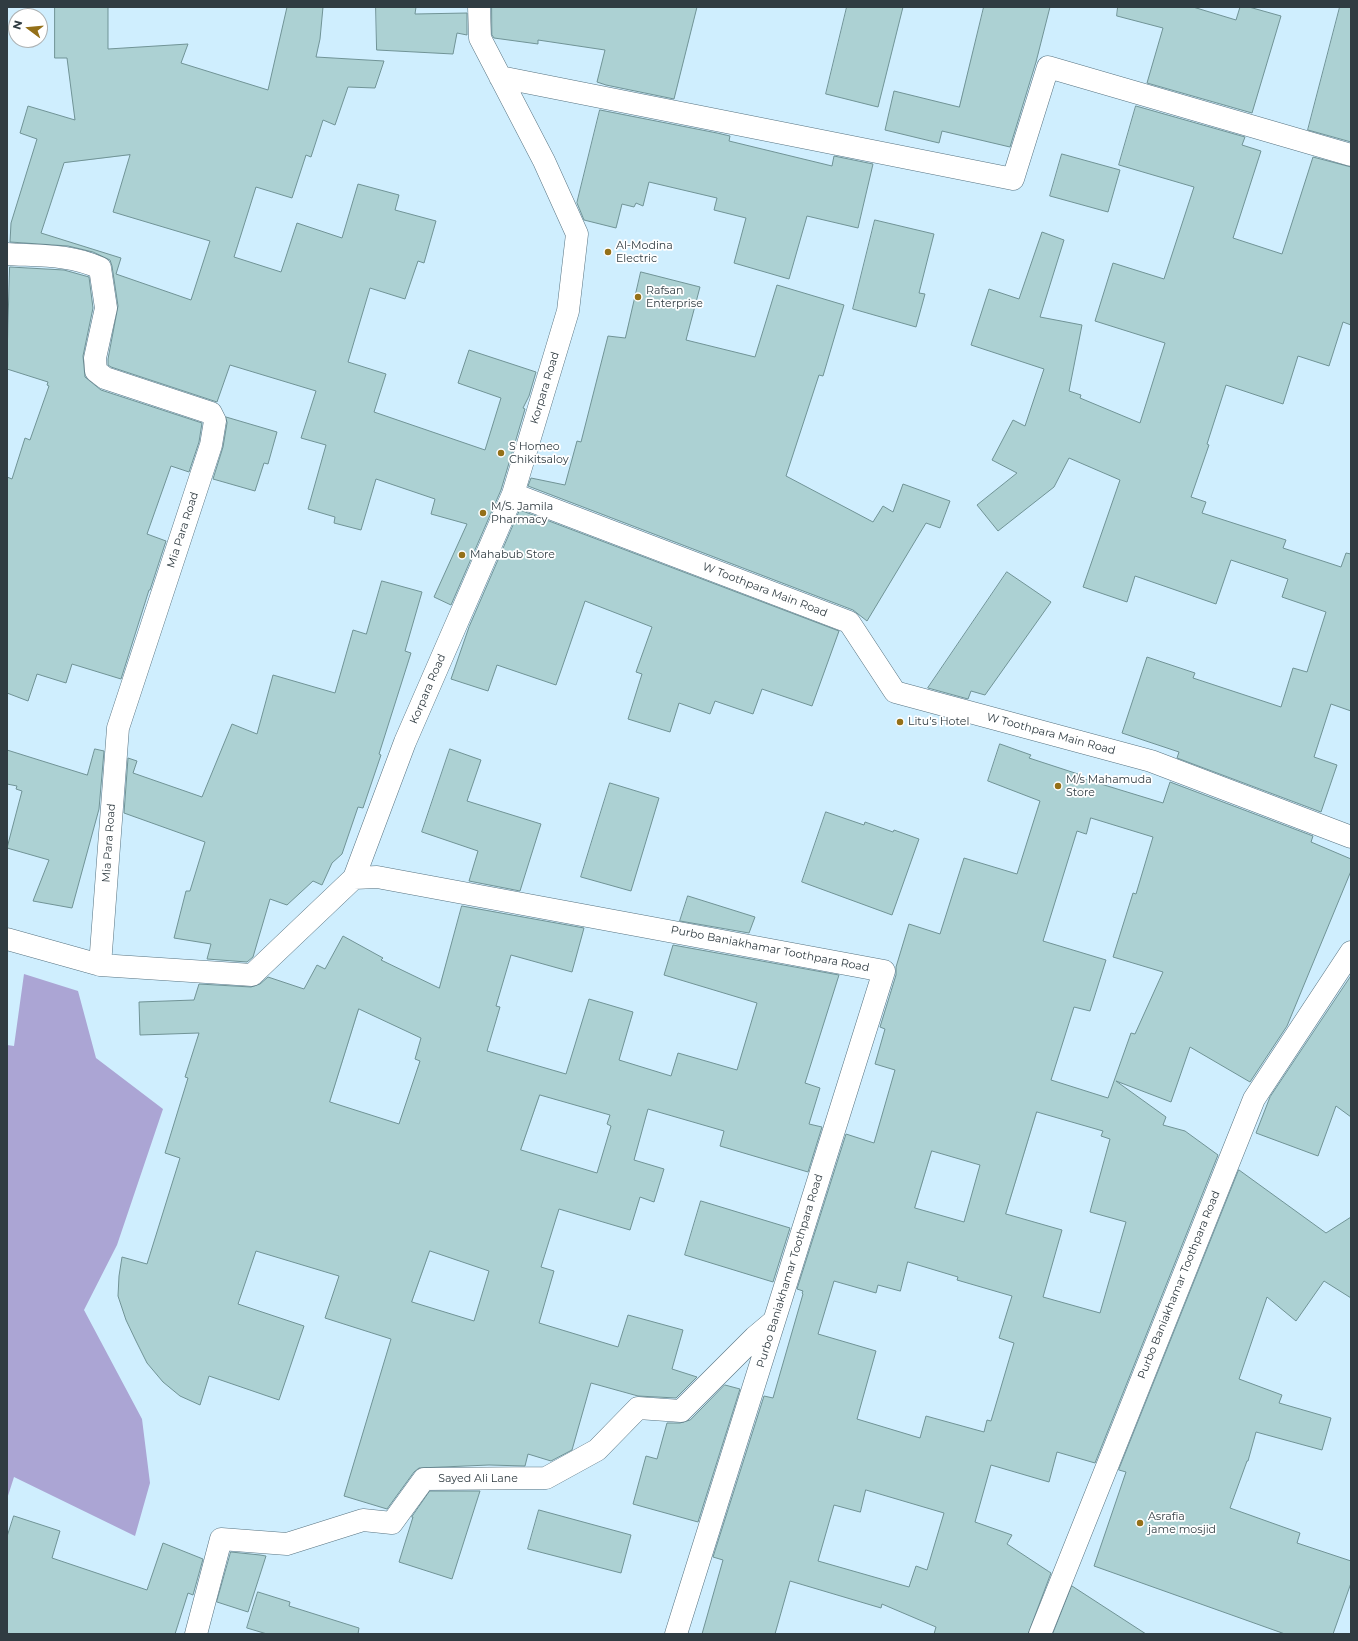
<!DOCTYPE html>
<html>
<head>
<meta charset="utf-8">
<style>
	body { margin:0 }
	#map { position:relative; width:1358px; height:1641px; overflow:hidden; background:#cfeefe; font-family:Montserrat,sans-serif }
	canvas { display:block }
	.frame { position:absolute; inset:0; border:8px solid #303c42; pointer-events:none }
	.north { position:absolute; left:8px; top:8px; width:40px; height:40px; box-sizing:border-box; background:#fff; border:1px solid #acb1b3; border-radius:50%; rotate:286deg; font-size:11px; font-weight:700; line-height:16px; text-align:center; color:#303c42 }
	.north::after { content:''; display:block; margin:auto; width:14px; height:18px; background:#947018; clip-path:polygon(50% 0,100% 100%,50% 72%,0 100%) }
</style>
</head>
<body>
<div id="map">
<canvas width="1358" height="1641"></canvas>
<div class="frame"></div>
<div class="north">N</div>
</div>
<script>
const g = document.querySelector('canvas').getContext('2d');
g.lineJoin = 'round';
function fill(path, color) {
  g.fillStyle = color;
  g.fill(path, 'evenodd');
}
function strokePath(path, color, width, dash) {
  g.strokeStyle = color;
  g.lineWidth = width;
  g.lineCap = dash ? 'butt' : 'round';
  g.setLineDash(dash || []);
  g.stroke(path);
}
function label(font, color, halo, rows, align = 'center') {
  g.font = font + ' Montserrat,sans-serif';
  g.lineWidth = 3.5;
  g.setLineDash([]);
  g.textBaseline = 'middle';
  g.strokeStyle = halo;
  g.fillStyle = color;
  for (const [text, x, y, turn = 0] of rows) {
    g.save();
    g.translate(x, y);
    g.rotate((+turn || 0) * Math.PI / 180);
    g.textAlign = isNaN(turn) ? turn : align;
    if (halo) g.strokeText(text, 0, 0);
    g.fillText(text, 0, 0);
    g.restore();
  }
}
const water = new Path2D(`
	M24,974l54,17 18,67 67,51 -46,136 -33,65 58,109 8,64 -15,53 -121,-59 -7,22v-454l7,1z`);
const building = new Path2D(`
	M55,7h53v42l80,-5 -7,19 87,27 19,-83h36l-3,32 -4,18 68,4 -9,27 -27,-1 -13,38 -12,-5 -12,37 -5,-2 -14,43 -36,-11 -22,70 47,15 16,-49 45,15 16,-54 41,11 -4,15 41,11 -12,42 -6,-2 -13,38 -35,-11 -22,74 38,12 -12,38 111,38 16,-52 -43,-15 11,-33 67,22 -7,24 -6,12 2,1 -24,81 -50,115 -17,-8 33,-73 -36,-10 4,-15 -59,-20 -15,51 -27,-7 1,-6 -27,-8 18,-64 -25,-7 15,-47 -86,-26 -13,37 -106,-35 -3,-2v-6l10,-53 -6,-40 -2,-6 -17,-8 -25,-6 -58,-4 1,-19 26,-84 -17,-6 8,-27 47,14 -8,-62h-12zM130,155l-17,57 97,29 -19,59 -75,-26 5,-16 -80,-25 23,-70z
	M376,7h40l-1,7 52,-1v22l-10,-2 -4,21 -76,-4z
	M492,7h205l-23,92 -68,-14 -9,-3 8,-32 -67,-10v4l-44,-6 -2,-3z
	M847,7h56l-25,100 -52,-13z
	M984,7h66l-14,55 -26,85 -68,-16 -3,12 -54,-13 9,-39 65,16z
	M1118,7h75l43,13 4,-13h9l32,9 -29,97 -105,-30 16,-55 -46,-12z
	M1340,7h11v135l-43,-12z
	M1136,106l109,31 -3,8 19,6 -28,87 49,16 31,-97 38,10v158l-8,-3 -14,44 -31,-10 -15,48 -57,-19 -19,59 2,1 -18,52 15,5 -4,11 84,27 -3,8 58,19 5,-14 5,1v157l-20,-7 -17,53 23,8 -16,47 -144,-54 2,-6 -57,-19 25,-76 48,16 -2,5 88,29 12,-39 14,4 19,-60 -44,-15 6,-18 -57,-19 -15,44 -81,-28 -8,26 -44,-15 37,-107 -51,-22 -15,29 -56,44 -21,-26 40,-32 -25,-13 21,-40 12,6 19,-57 -73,-24 18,-56 30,10 23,-67 22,8 -24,77 42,8 -13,66 12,4 -1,3 60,25 25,-80 -70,-22 18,-58 51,16 30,-92 -75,-22z
	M600,110l117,23 13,3 -1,5 103,25 2,-10 39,8 -15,64 -51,-12 -18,63 -55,-16 12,-45 -32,-8 3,-12 -68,-16 -6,24 -7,-3 -2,4 -12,-3 -6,24 -32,-8 -7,-17z
	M1062,154l58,16 -12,42 -58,-16z
	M875,220l59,14 -15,59 6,1 -9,33 -63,-18z
	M10,267l54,3 25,7 4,31 -10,48 2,21 16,13 101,33 -3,19 -10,30 -18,-6 -24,68 19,7 -16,49h-1l-28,89 -49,-15 -6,19 -29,-9 -9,27 -21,-8v-216l5,2 13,-41 5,2 19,-54 -2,-1 1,-3 -41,-13z
	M641,272l59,15 -14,53 69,17 22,-72 67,20 -21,71 -4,-1 -33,101 87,46 10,-16 10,6 10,-28 47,17 -10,27 -14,-5 -59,98 -14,-11 -325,-124 3,-8 34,7 12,-44 4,1 27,-106 17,2z
	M226,417l51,15 -9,32 -4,-1 -9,28 -42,-12 10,-32 4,-24z
	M520,510l319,121 -27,75 -50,-17 -9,25 -38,-13 -5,13 -31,-11 -9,29 -42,-13 14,-45 -6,-2 16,-45 -67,-26 -29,84 -59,-20 -9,26 -37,-12 18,-52z
	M1007,572l44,30 -66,93 -14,-4 -3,8 -40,-11z
	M382,581l40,11 -17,59 6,2 -32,101 2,1 -18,53 -5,-1 -16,47 -10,9 -10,22 -9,-4 -26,24 -17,-6 -17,58 -6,5 -40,-3 4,-15 -37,-6 12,-47h4l15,-49 -81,-29 4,-55 9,3 -4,12 69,24 30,-73 25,10 16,-59 62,18 18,-63 13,4z
	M1000,744l31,11 -2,3 49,16v3l85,26 7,-21 143,54 -2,6 40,17v12l-64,155 -37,56 -60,-35 -19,55 -55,-21 50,36 -3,8 22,6 33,24 -123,308 -38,-11 -8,30 -58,-17 -16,57 37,13 -5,9 44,29 -23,61h-94l2,-7 -54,-23 -1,4 -91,-27 -15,53h-73l21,-74 -10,-3 51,-161 9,2 30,-104 -1,-1 1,-2 -6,-2 49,-155 28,9 21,-73 -20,-6 10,-35 -5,-2 16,-52v-8l13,-43 31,10 24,-76 53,16 23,-73 -52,-20zM1091,818l62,19 -17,57 -3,-1 -20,64 50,15 -28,62 -4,-1 -23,65 -57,-18 23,-73 16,4 16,-51 -63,-19 34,-110 9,3zM1037,1112l66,19 -2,5 9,3 -20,73 36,10 -26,91 -57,-16 19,-67 -56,-16zM932,1151l48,14 -16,57 -49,-14zM908,1262l50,15 -1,3 55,16 -13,42 15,5 -23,78 -4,-1 -3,12 -58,-16 -6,22 -63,-19 19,-68 -58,-17 16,-53 42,12 2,-8 22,6zM866,1490l78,23 -17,57 -11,-4 -7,21 -91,-26 16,-56 26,7z
	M95,749l9,2 -5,58 -27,99 -39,-7 16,-41 -42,-12 15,-57 -6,-2 1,-3 -10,-2v-34l80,25z
	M450,749l31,11 -14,41 74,23 -21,67 -51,-10 9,-30 -56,-19z
	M610,783l49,15 -28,93 -50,-14z
	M826,812l38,13 1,-3 28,10 1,-2 25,9 -27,76 -90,-33z
	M688,896l67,21 -6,16 -69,-12z
	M462,906l122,22 -12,44 -61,-17 -15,51 4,1 -13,44 79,23 23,-75 44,13 -14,48 52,16 7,-23 59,17 20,-67 -93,-28 9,-30 166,30 -34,108 15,5 -11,36 13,3 -14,45 -88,-26 4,-15 -76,-22 -14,51 30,9 -10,33 -14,-5 -10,33 -71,-21 -18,58 13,4 -15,52 79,24 10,-32 55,15 -11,39 25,8 -21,21 -38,-2 -47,-13 -19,67 -21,11 -23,-7 -3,12 -36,-1 -70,3 -5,4 -27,37 -43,-13 47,-157 -66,-21 14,-42 -83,-25 -18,53 66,22 -25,74 -70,-24 -9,29 -20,-9 -17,-14 -16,-19 -11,-22 -10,-21 -8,-24 1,-20 3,-19 25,7 33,-106 -15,-5 23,-75 -3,-1 14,-44 -59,2 -1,-33 55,-2 5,-16 52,3 9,-3 8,-7 36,12 13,-24 8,4 18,-33 40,22 -2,2 58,28zM359,1009l62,29 -6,21 5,2 -21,63 -69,-22zM540,1095l70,20 -3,9 4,2 -14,47 -76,-23zM430,1251l59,20 -15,50 -62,-19z
	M1351,976v141l-15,-11 -18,50 -62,-23 14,-36z
	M1239,1170l87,63 25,-16v81l-27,-17 -28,40 -29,-24 -28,82 43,16 -3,8 52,15 -9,32 -66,-18 -8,29h-1l-17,47 70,25 -3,10 54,18v22l-18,51h-48l-191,-68 32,-94 -7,-2z
	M701,1201l89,27 -17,54 -88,-27z
	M725,1385l15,4 -42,133 -65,-18 13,-48 11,3 10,-36h13l10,-3z
	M430,1491h50l-28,88 -53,-17 14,-45h-1z
	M539,1510l92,25 -10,38 -93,-24z
	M14,1516l46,15 -8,27 95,32 16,-47 40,16 -10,36 -5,-2 -13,41h-168v-97z
	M231,1552l29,3 6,1 -18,56 -31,-10z
	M1072,1586l74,48h-93z
	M258,1592l32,10 -1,4 70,22 -1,6h-91l-20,-6z`);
const street = new Path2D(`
	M500,77l513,102 35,-112 303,88
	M7,254c32,2 63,0 93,14l6,40 -11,50 1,13 9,7 106,35 4,8 -4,24 -93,283 -18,237
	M513,494l336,128 46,70 256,69 200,76
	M354,878l51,-136 108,-248 55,-183 9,-77 -33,-73 -64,-123 -1,-31
	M7,939l93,26 152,10 102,-97 23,-1 507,94 -208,663
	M196,1634l25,-95 66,5 76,-24 29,3 32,-44 122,-1 51,-28 41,-42 43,3 74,-74 19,-16
	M1040,1634l214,-535 97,-147`);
const markers = [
	[608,252,4,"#947018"],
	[638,297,4,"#947018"],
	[501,453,4,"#947018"],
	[483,513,4,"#947018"],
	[462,555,4,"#947018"],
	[900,722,4,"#947018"],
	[1058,786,4,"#947018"],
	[1140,1523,4,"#947018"]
];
const poiNames = [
	["Al-Modina",616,246],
	["Electric",616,259],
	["Rafsan",646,291],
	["Enterprise",646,304],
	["S Homeo",509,447],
	["Chikitsaloy",509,460],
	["M/S. Jamila",491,507],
	["Pharmacy",491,520],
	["Mahabub Store",470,555],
	["Litu's Hotel",908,722],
	["M/s Mahamuda",1066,780],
	["Store",1066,793],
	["Asrafia",1148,1517],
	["jame mosjid",1148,1530]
];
const streetNames = [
	["Korpara Road",545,388,-73],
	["Mia Para Road",183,530,-72],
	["W Toothpara Main Road",765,590,21],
	["Korpara Road",428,689,-67],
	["W Toothpara Main Road",1051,734,15],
	["Mia Para Road",109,843,-86],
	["Purbo Baniakhamar Toothpara Road",770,949,11],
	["Purbo Baniakhamar Toothpara Road",790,1271,-73],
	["Purbo Baniakhamar Toothpara Road",1179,1285,-68],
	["Sayed Ali Lane",478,1479]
];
fill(water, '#aba5d4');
fill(building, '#acd1d3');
strokePath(building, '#709396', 1);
strokePath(street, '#577381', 23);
strokePath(street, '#fff', 22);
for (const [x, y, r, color] of markers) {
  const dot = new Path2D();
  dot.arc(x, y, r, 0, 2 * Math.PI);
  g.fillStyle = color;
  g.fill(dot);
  strokePath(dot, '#fff', 1.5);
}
label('11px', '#303c42', '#fff', poiNames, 'left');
label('11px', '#303c42', '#fff', streetNames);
</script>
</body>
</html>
